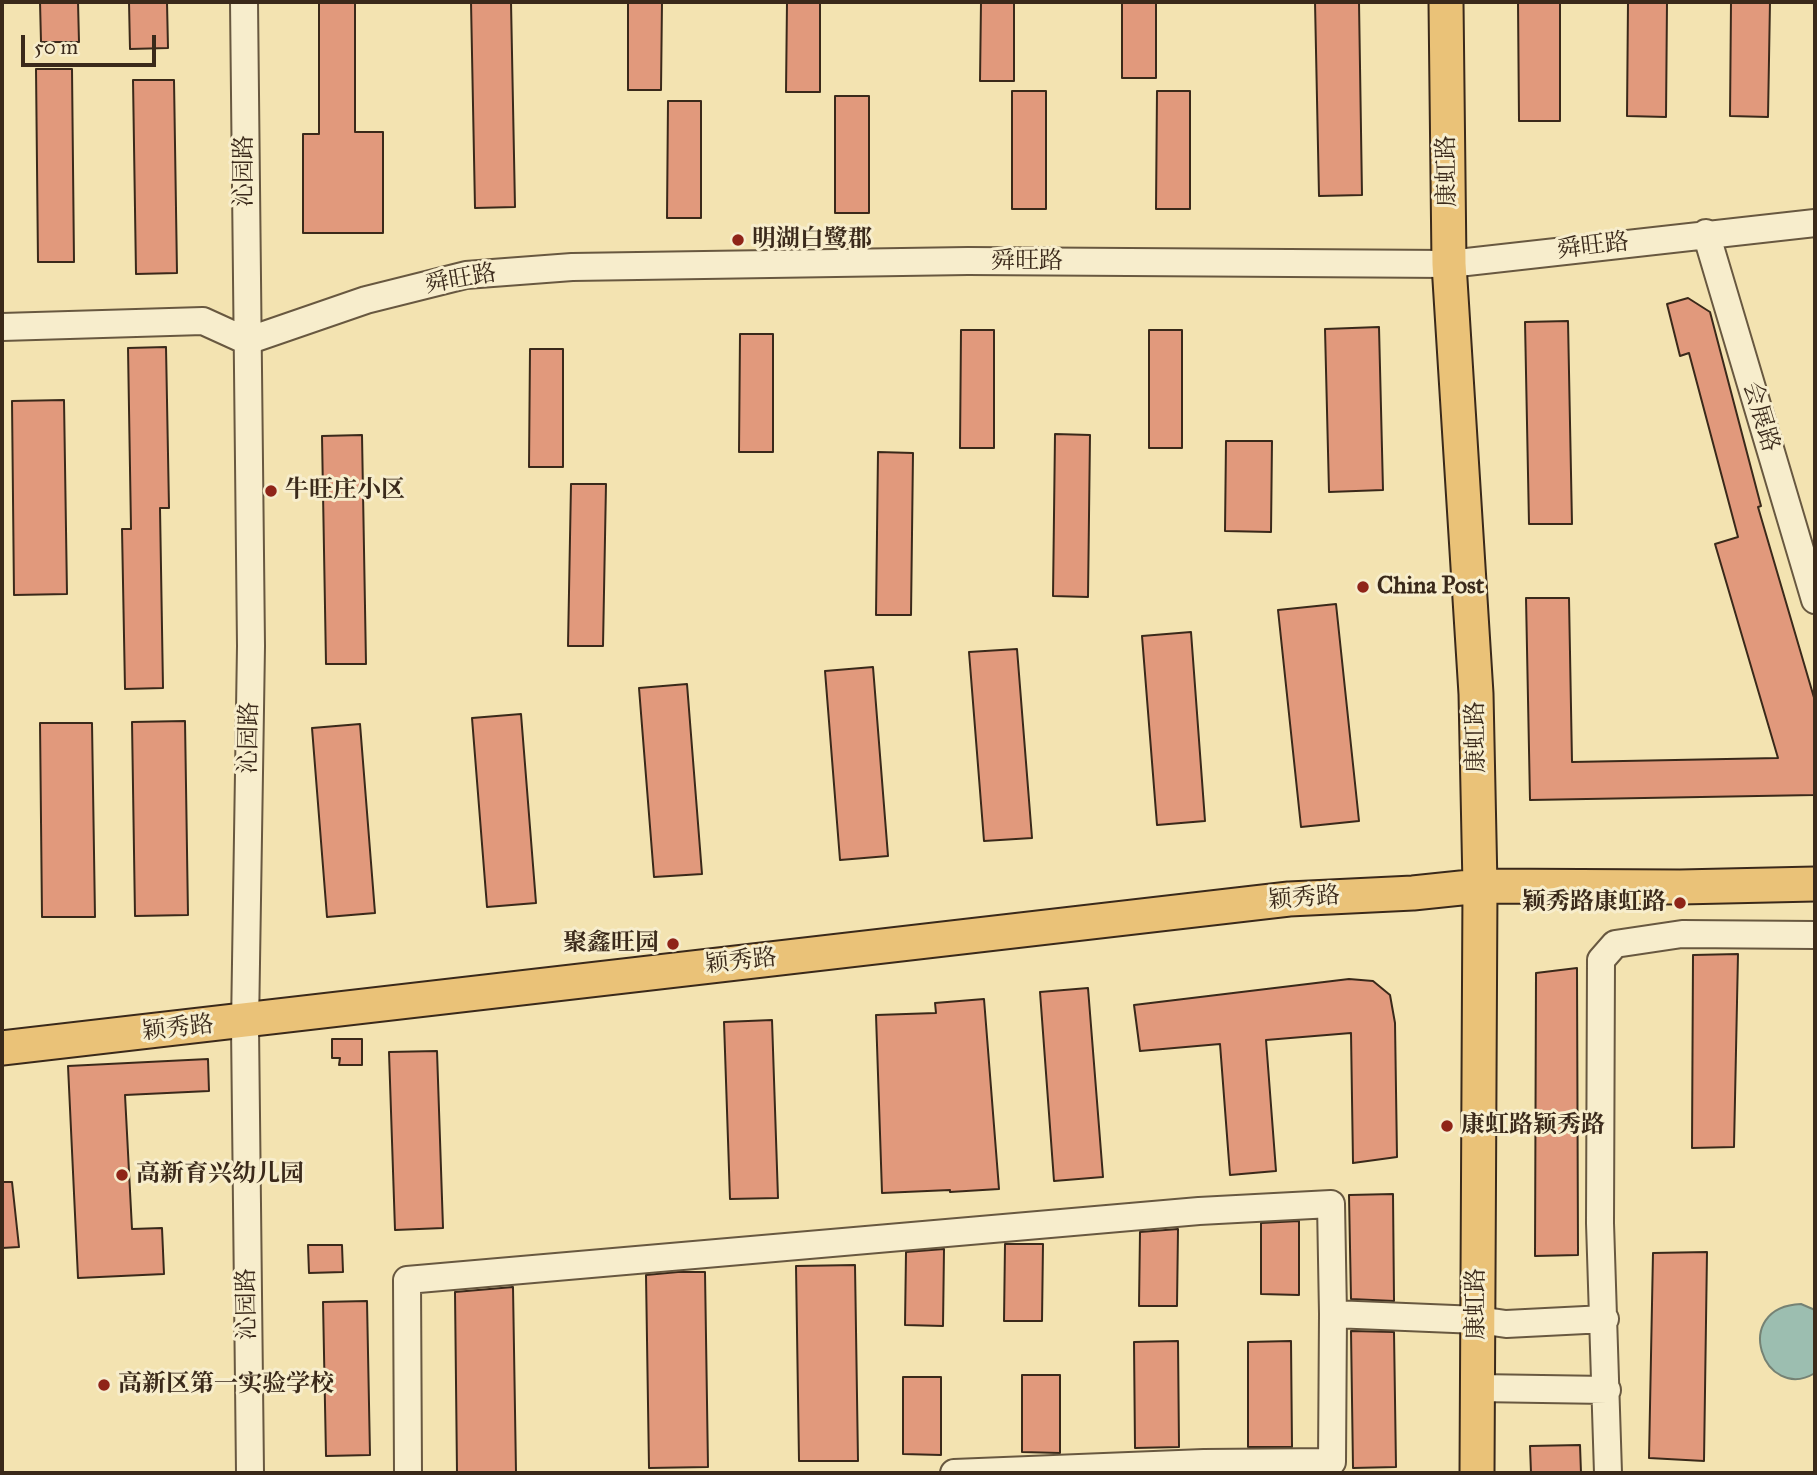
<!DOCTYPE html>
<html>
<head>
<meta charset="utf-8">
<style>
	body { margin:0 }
	#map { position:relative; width:1817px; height:1475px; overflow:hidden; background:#f3e3b1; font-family:"IM FELL Great Primer",serif }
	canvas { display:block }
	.frame { position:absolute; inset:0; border:4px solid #3a291a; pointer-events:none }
	.scale { position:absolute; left:21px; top:35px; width:135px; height:32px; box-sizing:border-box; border:4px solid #3a291a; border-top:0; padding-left:9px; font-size:21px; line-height:24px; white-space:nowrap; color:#3a291a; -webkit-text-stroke:5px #f7edcc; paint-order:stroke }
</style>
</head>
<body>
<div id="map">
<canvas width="1817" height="1475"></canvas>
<div class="frame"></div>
<div class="scale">50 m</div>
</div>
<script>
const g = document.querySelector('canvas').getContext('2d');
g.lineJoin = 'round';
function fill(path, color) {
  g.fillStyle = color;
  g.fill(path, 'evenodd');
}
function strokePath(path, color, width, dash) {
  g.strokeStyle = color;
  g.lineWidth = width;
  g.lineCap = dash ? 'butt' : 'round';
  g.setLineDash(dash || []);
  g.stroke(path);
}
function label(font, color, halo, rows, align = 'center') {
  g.font = font + ' "IM FELL Great Primer","Noto Serif SC",serif';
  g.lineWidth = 6;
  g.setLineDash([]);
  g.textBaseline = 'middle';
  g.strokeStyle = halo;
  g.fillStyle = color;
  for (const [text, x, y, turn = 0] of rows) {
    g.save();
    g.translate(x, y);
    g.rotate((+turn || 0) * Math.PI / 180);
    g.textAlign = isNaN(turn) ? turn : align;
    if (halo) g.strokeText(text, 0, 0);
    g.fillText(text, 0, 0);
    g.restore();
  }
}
const water = new Path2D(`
	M1801,1304l14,6v63c-51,31 -86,-66 -14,-69z`);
const building = new Path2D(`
	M40,2h38l1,40h-38z
	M129,2h38l1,46 -38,1z
	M319,2h36v130h28v101h-80v-99h16z
	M471,2h40l4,205 -40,1z
	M628,2h34l-1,88h-33z
	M787,2h33v90h-34z
	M981,2h33v79h-34z
	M1122,2h34v76h-34z
	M1315,2h44l3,193 -43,1z
	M1518,2h42v119h-41z
	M1628,2h39l-1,115 -39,-1z
	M1731,2h39l-2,115 -38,-1z
	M36,69h36l2,193h-36z
	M133,80h41l3,193 -41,1z
	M1012,91h34v118h-34z
	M1157,91h33v118h-34z
	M835,96h34v117h-34z
	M668,101h33v117h-34z
	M1688,298l22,14 51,194 -3,1 57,194v94l-285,5 -4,-202h43l3,164 206,-4 -63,-214 23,-7 -49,-184 -9,3 -13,-52z
	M1568,321l4,203h-43l-4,-202z
	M1379,327l4,163 -54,2 -4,-163z
	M961,330h33v118h-34z
	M1149,330h33v118h-33z
	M740,334h33v118h-34z
	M166,347l3,161h-9l3,180 -38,1 -3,-160h9l-3,-181z
	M530,349h33v118h-34z
	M64,400l3,194 -53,1 -2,-194z
	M1055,434l35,1 -2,162 -35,-1z
	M362,435l4,229h-40l-4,-228z
	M1226,441h46l-1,91 -46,-1z
	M878,452l35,1 -2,162h-35z
	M571,484h35l-3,162h-35z
	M1336,604l23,217 -58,6 -23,-217z
	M1191,632l14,189 -48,4 -15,-189z
	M1017,649l15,189 -48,3 -15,-189z
	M873,667l15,189 -48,4 -15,-189z
	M687,684l15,190 -48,3 -15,-189z
	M521,714l15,189 -49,4 -15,-189z
	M185,721l3,194 -53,1 -3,-194z
	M40,723h52l3,194h-53z
	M360,724l15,189 -48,4 -15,-189z
	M1738,954l-4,193 -42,1 1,-193z
	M1577,968l1,287 -43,1 1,-283z
	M1349,979l24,2 17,14 5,28 2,134 -44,6 -2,-130 -85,7 10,131 -46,4 -10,-131 -80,7 -6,-46z
	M1088,988l15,189 -49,4 -14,-189z
	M984,999l15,190 -49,3v-2l-68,3 -6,-178 60,-2 -1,-10z
	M772,1020l6,178 -48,1 -6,-177z
	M332,1039h30v26h-23l1,-7h-8z
	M437,1051l6,177 -48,2 -6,-178z
	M208,1059l1,32 -84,4 7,134 30,-1 2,46 -86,4 -10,-212z
	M2,1182h10l7,65 -17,1z
	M1393,1194l1,107 -43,-2 -2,-104z
	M1299,1221v74l-38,-1v-71z
	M1178,1229l-1,77h-38l1,-74z
	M1005,1244h38l-1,77h-38z
	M308,1245h34l1,27 -34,1z
	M944,1249l-1,77 -38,-1 1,-73z
	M1707,1252l-3,209 -55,-3 4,-205z
	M855,1265l3,196h-59l-3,-195z
	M678,1272h27l3,195 -59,1 -3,-193z
	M513,1287l3,186h-59l-2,-181z
	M367,1301l3,154 -44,1 -3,-154z
	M1351,1331l43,1 2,135 -43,1z
	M1178,1341l1,106 -44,1 -1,-106z
	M1291,1341l1,106h-44v-105z
	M1022,1375h38v78l-38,-1z
	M903,1377h38v78l-38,-1z
	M1580,1445l1,28h-50l-1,-27z`);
const minor = new Path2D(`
	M244,2l7,644 -6,380 5,447
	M1706,233l109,367
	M2,327l201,-6 44,20
	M247,341l119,-41 100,-25 106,-8 396,-6 481,3 366,-41
	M1477,1388l130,2
	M408,1473l-1,-193 792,-69 132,-7 2,110
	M954,1473l250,-10 128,-1 1,-148 145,6 28,4 99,-5
	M1608,1473l-8,-250 1,-263 14,-16 67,-10 133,1`);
const major = new Path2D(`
	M1446,2l3,262 27,430 4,192 -3,587
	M2,1048l1287,-149 124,-6 67,-7 200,1 135,-3`);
const markers = [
	[738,240,7,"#8f2418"],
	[271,491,7,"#8f2418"],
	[1363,587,7,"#8f2418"],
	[1680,903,7,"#8f2418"],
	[673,944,7,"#8f2418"],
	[1447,1126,7,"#8f2418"],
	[122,1175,7,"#8f2418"],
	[104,1385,7,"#8f2418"]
];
const streetNames = [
	["沁园路",245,171,-90],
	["康虹路",1448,171,-91],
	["舜旺路",1593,247,-7],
	["舜旺路",1027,262],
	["舜旺路",461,280,-10],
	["会展路",1760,417,73],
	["康虹路",1477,737,-91],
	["沁园路",250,738,-89],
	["颖秀路",1304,899,-4],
	["颖秀路",741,962,-6],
	["颖秀路",178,1029,-6],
	["沁园路",248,1304,-91],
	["康虹路",1477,1304,-90]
];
const poiNames = [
	["明湖白鹭郡",752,240],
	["牛旺庄小区",285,491],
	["China Post",1377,587],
	["颖秀路康虹路",1666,903,"right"],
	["聚鑫旺园",659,944,"right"],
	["康虹路颖秀路",1461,1126],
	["高新育兴幼儿园",136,1175],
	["高新区第一实验学校",118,1385]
];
fill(water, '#9cbeb0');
strokePath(water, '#758274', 2);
fill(building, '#e1997c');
strokePath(building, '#3a291a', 2);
strokePath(minor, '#685840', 30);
strokePath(major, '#3a291a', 37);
strokePath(minor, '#f7edcc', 26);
strokePath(major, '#eac278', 33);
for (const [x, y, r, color] of markers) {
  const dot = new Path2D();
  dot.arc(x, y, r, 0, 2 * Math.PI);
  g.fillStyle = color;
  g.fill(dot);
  strokePath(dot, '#f7edcc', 2.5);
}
label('24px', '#3a291a', '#f7edcc', streetNames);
label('bold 24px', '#3a291a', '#f7edcc', poiNames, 'left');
</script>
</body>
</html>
